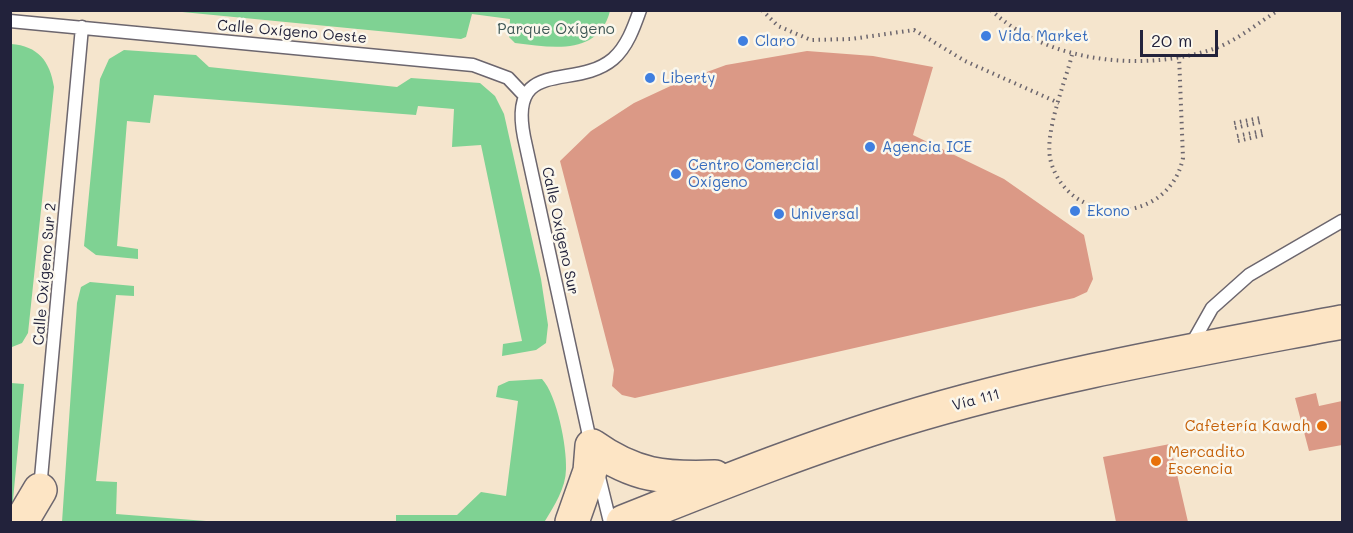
<!DOCTYPE html>
<html>
<head>
<meta charset="utf-8">
<style>
	body { margin:0 }
	#map { position:relative; width:1353px; height:533px; overflow:hidden; background:#f5e5cd; font-family:Mali,sans-serif }
	canvas { display:block }
	.frame { position:absolute; inset:0; border:12px solid #22223b; pointer-events:none }
	.scale { position:absolute; left:1140px; top:30px; width:78px; height:27px; box-sizing:border-box; border:3px solid #22223b; border-top:0; padding-left:8px; font-size:18px; line-height:21px; white-space:nowrap; color:#22223b; -webkit-text-stroke:4px #fbf7ec; paint-order:stroke }
</style>
</head>
<body>
<div id="map">
<canvas width="1353" height="533"></canvas>
<div class="frame"></div>
<div class="scale">20 m</div>
</div>
<script>
const g = document.querySelector('canvas').getContext('2d');
g.lineJoin = 'round';
function fill(path, color) {
  g.fillStyle = color;
  g.fill(path, 'evenodd');
}
function strokePath(path, color, width, dash) {
  g.strokeStyle = color;
  g.lineWidth = width;
  g.lineCap = dash ? 'butt' : 'round';
  g.setLineDash(dash || []);
  g.stroke(path);
}
function label(font, color, halo, rows, align = 'center') {
  g.font = font + ' Mali,sans-serif';
  g.lineWidth = 5;
  g.setLineDash([]);
  g.textBaseline = 'middle';
  g.strokeStyle = halo;
  g.fillStyle = color;
  for (const [text, x, y, turn = 0] of rows) {
    g.save();
    g.translate(x, y);
    g.rotate((+turn || 0) * Math.PI / 180);
    g.textAlign = isNaN(turn) ? turn : align;
    if (halo) g.strokeText(text, 0, 0);
    g.fillText(text, 0, 0);
    g.restore();
  }
}
const green = new Path2D(`
	M172,11l438,-1v1c-12,46 -59,36 -95,32l-6,-6 1,-18 -38,-5 -6,23 -5,2z
	M11,44c27,2 39,17 43,43l-26,246 -6,10 -10,4z
	M124,50l72,5 13,12 188,20 14,-9 69,5 15,13 9,18 37,165 7,46 -2,18 -10,7 -34,6 1,-12 19,-3 -41,-196 -29,2 2,-38 -36,-3 -2,9 -262,-20 -4,28 -23,-2 -10,125 21,3v10l-42,-4 -12,-9 16,-167 9,-20z
	M90,282l44,4v10l-18,-1 -20,186 21,1 -1,32 103,8h-157l15,-219 4,-16z
	M542,379c15,16 25,68 24,90 0,19 -12,37 -21,52l-149,1v-7h61l24,-23 25,4 12,-95 -22,-4 2,-11 11,-5z
	M11,383l13,1 -13,137z`);
const building = new Path2D(`
	M807,51l66,5 60,11 -20,68 91,44 80,56 9,44 -6,13 -13,6 -439,100 -13,-3 -10,-9 2,-16 -54,-209 31,-30 43,-28 43,-20 49,-18z
	M1316,393l3,13 23,-5v44l-33,6 -14,-53z
	M1170,444l18,78h-72l-13,-65z`);
const path = new Path2D(`
	M762,10l16,16 33,14 40,-1 63,-9 51,31 94,42
	M991,10c56,53 154,63 225,38 22,-8 43,-26 63,-38
	M1072,55c-7,28 -29,80 -21,107 19,66 118,64 132,-4l-4,-103
	M1234,123l26,-5
	M1235,128l26,-6
	M1237,136l25,-5
	M1238,141l25,-6`);
const lane = new Path2D(`
	M10,21l463,44 35,13 17,18
	M1190,347l22,-39 37,-33 93,-54
	M591,445l-67,-308c-16,-81 51,-46 89,-78 14,-12 21,-32 27,-49
	M598,473l12,49
	M40,489l42,-462`);
const secondary = new Path2D(`
	M592,446c42,30 73,33 123,31
	M21,522l19,-32
	M572,522l18,-51 2,-25
	M623,522c91,-36 182,-73 277,-102 144,-44 295,-70 442,-98`);
const markers = [
	[986,36,6,"#3f7fe0"],
	[743,41,6,"#3f7fe0"],
	[650,78,6,"#3f7fe0"],
	[870,147,6,"#3f7fe0"],
	[676,174,6,"#3f7fe0"],
	[1075,211,6,"#3f7fe0"],
	[779,214,6,"#3f7fe0"],
	[1322,426,6,"#e8710a"],
	[1156,461,6,"#e8710a"]
];
const parkNames = [
	["Parque Oxígeno",556,29]
];
const streetNames = [
	["Calle Oxígeno Oeste",292,32,5],
	["Calle Oxígeno Sur",560,231,78],
	["Calle Oxígeno Sur 2",45,274,-85],
	["Vía 111",976,400,-15]
];
const shopNames = [
	["Vida Market",998,36],
	["Claro",755,41],
	["Liberty",662,78],
	["Agencia ICE",882,147],
	["Centro Comercial",688,165],
	["Oxígeno",688,182],
	["Ekono",1087,211],
	["Universal",791,214]
];
const foodNames = [
	["Cafetería Kawah",1310,426],
	["Mercadito",1168,452,"left"],
	["Escencia",1168,469,"left"]
];
fill(green, '#7fd293');
fill(building, '#db9986');
strokePath(lane, '#6c666e', 15);
strokePath(secondary, '#6c666e', 36);
strokePath(path, '#6c666e', 4, [1.5, 4.5]);
strokePath(lane, '#fff', 12);
strokePath(secondary, '#fde5c5', 33);
for (const [x, y, r, color] of markers) {
  const dot = new Path2D();
  dot.arc(x, y, r, 0, 2 * Math.PI);
  g.fillStyle = color;
  g.fill(dot);
  strokePath(dot, '#fbf7ec', 2);
}
label('15px', '#3e5755', '#fbf7ec', parkNames);
label('15px', '#22223b', '#fbf7ec', streetNames);
label('15px', '#366cbe', '#fbf7ec', shopNames, 'left');
label('15px', '#c56008', '#fbf7ec', foodNames, 'right');
</script>
</body>
</html>
